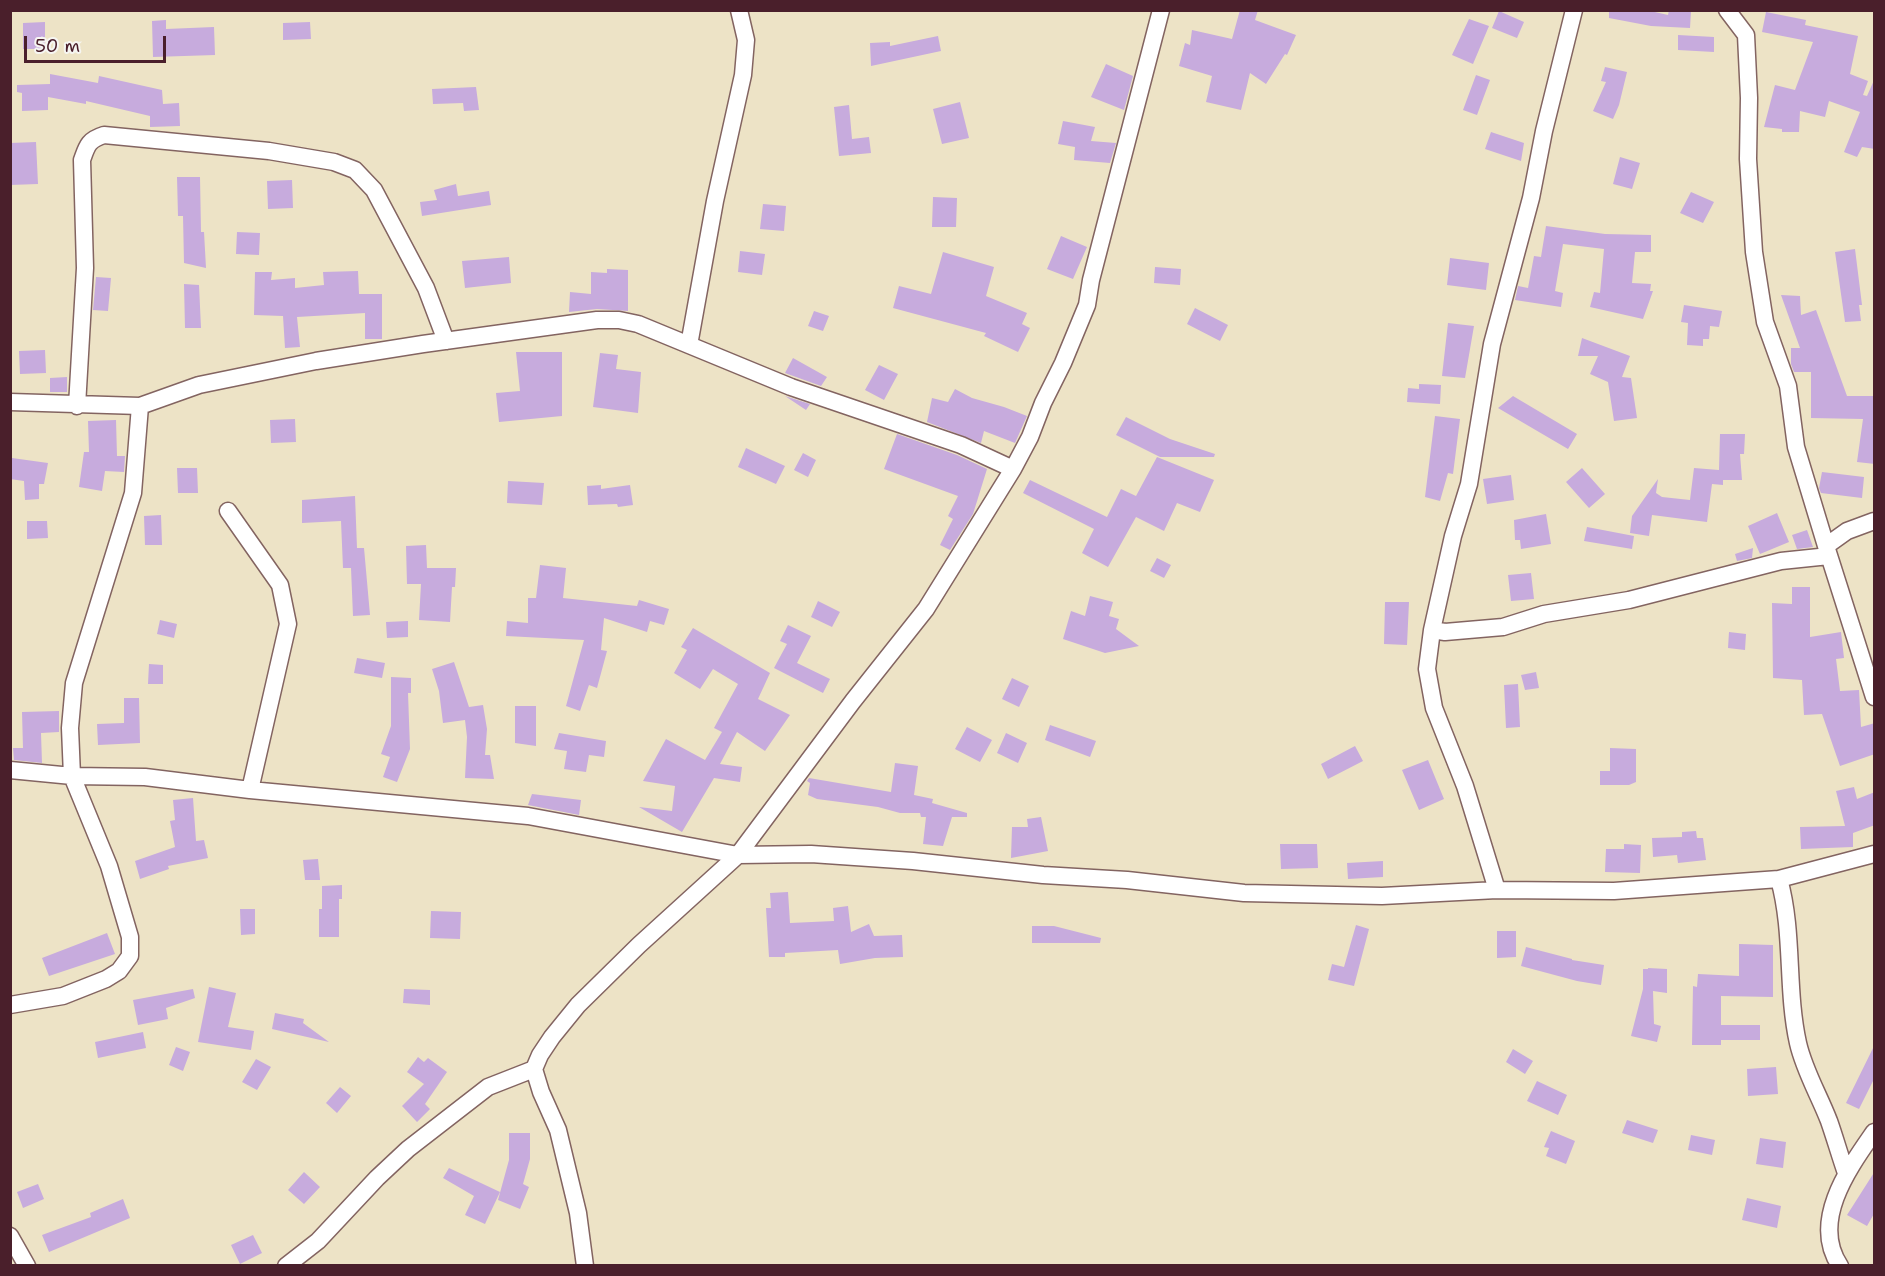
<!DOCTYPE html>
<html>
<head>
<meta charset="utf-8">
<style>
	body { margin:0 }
	#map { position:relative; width:1885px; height:1276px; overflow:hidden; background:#ede3c6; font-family:"Shantell Sans",sans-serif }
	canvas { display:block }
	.frame { position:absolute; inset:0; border:12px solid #4a1f2b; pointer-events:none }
	.scale { position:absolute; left:24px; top:36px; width:142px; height:27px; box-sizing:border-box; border:3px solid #4a1f2b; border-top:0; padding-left:8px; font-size:18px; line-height:21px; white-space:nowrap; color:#4a1f2b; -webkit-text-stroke:4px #f6f6f2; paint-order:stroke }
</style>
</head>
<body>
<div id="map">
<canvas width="1885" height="1276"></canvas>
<div class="frame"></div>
<div class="scale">50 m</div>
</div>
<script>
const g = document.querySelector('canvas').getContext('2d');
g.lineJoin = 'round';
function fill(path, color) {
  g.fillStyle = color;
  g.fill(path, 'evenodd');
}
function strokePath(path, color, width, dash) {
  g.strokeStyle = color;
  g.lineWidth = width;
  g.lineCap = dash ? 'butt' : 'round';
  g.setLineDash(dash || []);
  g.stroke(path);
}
const building = new Path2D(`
	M1240,10h18l-3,10 41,15 -9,20 -2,-1 -19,30 -16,-11 -9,37 -35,-8 6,-26 -33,-10 6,-23 5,2 2,-15 40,9z
	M1609,10h37l22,5 1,-5 22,1 -1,17 -39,-2 -42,-8z
	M1499,11l25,11 -7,16 -25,-10z
	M1766,12l40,8 -1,5 53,11 -8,38 18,7 -5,14 4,1 8,-18v71l-13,-2 -5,10 -13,-5 16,-40 -31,-11 -4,16 -25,-6 -1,21h-17v-3l-18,-2 11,-42 20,5 18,-48 -51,-10z
	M1469,19l20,7 -16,38 -21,-9z
	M166,20v9l48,-2 1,28 -62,2 -1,-36z
	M45,22v27h-22v-26z
	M310,22l1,17 -28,1v-17z
	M1678,35l36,2v15l-36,-2z
	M938,36l3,15 -70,15 -1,-23 20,-1v4z
	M1106,64l27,12 -9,34 -33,-13z
	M1605,67l22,5 -8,33 -6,14 -20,-8 13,-29 -5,-1z
	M50,74l48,9 1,-7 63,14 1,14 16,-1 1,23 -30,1v-11l-64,-15v3l-38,-7v13l-26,1v-18l-5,-1v-7l33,-1z
	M1476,75l14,5 -13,35 -14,-5z
	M476,87l3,23 -15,1 -1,-8 -30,1 -1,-15z
	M960,102l9,36 -27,6 -9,-35z
	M849,105l3,34 17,-2 2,16 -32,3 -5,-49z
	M1063,121l32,6 -4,14 25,2 -6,20 -36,-3 1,-13 -17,-3z
	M1491,132l33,11 -3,18 -36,-12z
	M36,142l2,42 -28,1v-42z
	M1620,157l20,6 -8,26 -19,-5z
	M177,177h23l1,55h3l2,36 -22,-5 -1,-47h-5z
	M292,180l1,28 -25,1 -1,-28z
	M456,184l2,12 31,-5 2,14 -69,11 -2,-14 17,-2 -3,-10z
	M1691,192l23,10 -11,21 -23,-10z
	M933,197l24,1 -1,29h-24z
	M763,204l23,2 -2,25 -24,-2z
	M1546,226l59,8 46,1v17h-16l-3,31 19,1 -1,7h3l-10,28 -53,-12 4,-15 6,1 4,-44 -41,-5 -8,47 8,2 -2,14 -46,-7 3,-14 10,2 6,-32 7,1z
	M237,232l23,1 -1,22 -23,-1z
	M1061,236l26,11 -14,32 -26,-10z
	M1855,249l7,56h-3l2,16 -16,1 -10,-70z
	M740,251l25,3 -3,21 -24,-3z
	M943,252l51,15 -8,29 41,17 -5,11 8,4 -12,24 -34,-16 2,-3 -93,-25 6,-22 32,8z
	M509,257l2,26 -46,5 -3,-27z
	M1450,258l39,5 -3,27 -39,-5z
	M1155,267l26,2 -1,16 -26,-2z
	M607,269l21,1v41l-31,-2 -28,3 1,-20 21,2v-22l16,1z
	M358,271l1,23h23v45h-17v-26l-68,4 3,30 -15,1 -2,-32 -29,-1 1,-43h17l-1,8 24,-2v10l29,-3 -1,-13z
	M96,277l15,1 -3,33 -15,-1z
	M184,284l15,1 2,43h-16z
	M1781,295l19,1 1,19 15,-5 31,86h28v68l-18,-2 6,-43 -52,-1v-46h-17l-3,-8v-16h9z
	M1684,305l38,6 -3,16 -9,-1 -1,13h-6v7l-16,-1 1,-22 -7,-1z
	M1195,308l33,17 -8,16 -33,-17z
	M814,311l15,5 -6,15 -15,-5z
	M1448,323l26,3 -9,52 -23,-2z
	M1582,338l48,18 -8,21 9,1 6,40 -23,3 -6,-39 -18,-8 8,-18h-20z
	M45,350l1,23 -26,1 -1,-23z
	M516,352h46v64l-63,6 -3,-29 24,-2z
	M600,353l18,2 -2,14 25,3 -3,41 -45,-6z
	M793,358l34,19 -6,9 -36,-13z
	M879,365l19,9 -14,26 -19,-10z
	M67,377v15h-17v-14z
	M1419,384l22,1 -1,19 -33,-2 1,-14 11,1z
	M955,389l17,9 32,9 23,9 -12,27 -31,-12 -3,12 -54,-21 5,-24 16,4z
	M785,396l3,1 22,7 -4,6z
	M1513,396l64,38 -9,15 -70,-41z
	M1435,416l25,3 -7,55 -5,-1 -8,28 -15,-4z
	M1126,417l44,22 45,15 -1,3h-54l-44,-22z
	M295,419l1,23 -25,1 -1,-23z
	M116,420l1,36h8l-1,16 -19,-1 -3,20 -23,-4 5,-35h5l-1,-31z
	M897,434l60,21 30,14 -14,45 -23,36 -10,-5 13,-26 -5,-3 10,-20 -74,-27z
	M1720,434h25l-1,20h-4l2,26h-19v5l-11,-1 -5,38 -55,-7 -3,21 -19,-3 2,-17 26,-37 -2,14 6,4 28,3 4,-32 25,2z
	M746,448l39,18 -9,18 -38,-17z
	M803,453l13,7 -8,17 -14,-7z
	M1157,457l57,23 -14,32 -23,-9 -13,28 -28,-14 -28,50 -26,-14 12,-24 -71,-36 7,-13 77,37 14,-28 15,7z
	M12,458l36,5 -4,21h-5v15l-14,1 -1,-19 -14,-2z
	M177,468h20l1,25h-20z
	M1582,468l23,26 -16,14 -23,-26z
	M1822,472l42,5 -2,21 -41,-5 -2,-5z
	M1511,475l3,25 -27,4 -4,-25z
	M508,481l36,2 -2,22 -35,-2z
	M601,485v4l29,-4 3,20 -15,2 -1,-3 -29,1 -1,-19z
	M355,496l2,52h7l6,67 -17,1 -2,-48h-8l-2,-47 -39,2v-23z
	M1777,513l12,29 -29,12 -12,-28z
	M1546,514l5,30 -30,5 -1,-9h-5l-1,-20z
	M161,515l1,30h-17l-1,-29z
	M27,521h20l1,17 -21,1z
	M1587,527l47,9 -2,13 -48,-8z
	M1807,530l6,17 -16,2 -5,-14z
	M426,545l1,23h29l-1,19h-3l-2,35 -31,-2 2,-36h-14l-1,-38z
	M1753,548l-1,10 -15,3 -2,-7z
	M1157,558l14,7 -7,13 -14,-7z
	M540,565l26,3 -3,30 74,8 2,-6 30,9 -5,16 -14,-4 -3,11 -43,-14 -3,32 6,1 -10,37 -8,-3 -9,26 -14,-5 18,-66 -78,-4 1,-15 21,2v-25h8z
	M1531,573l3,26 -23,2 -3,-26z
	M1792,587h18v50l31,-5 3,26 -8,1 4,32 19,-1 2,37 14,-4v31l-35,12 -18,-52 -18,1 -2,-35 -29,-2 -1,-75 20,1z
	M1090,596l23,6 -4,14 10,3 -3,10 23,17 -34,7 -42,-14 8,-28 14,5z
	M818,601l22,11 -8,15 -21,-10z
	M1385,602h24l-2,43 -23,-1z
	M160,620l17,4 -3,14 -17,-4z
	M408,621v16l-21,1 -1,-16z
	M788,625l23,11 -14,27 33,16 -7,14 -49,-25 13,-24 -7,-3z
	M693,628l77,45 -12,26 32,16 -25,36 -28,-19 -17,32 22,3 -2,15 -26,-4 -32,54 -43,-25 33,4 3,-25 -32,-5 23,-42 39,21 17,-28 -8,-4 24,-44 -25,-15 -13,20 -26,-16 13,-23 -6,-3z
	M1729,632l17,2 -1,16 -17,-2z
	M357,658l28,5 -3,15 -28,-5z
	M454,662l15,45 14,-2 4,24 -2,26h5l4,24 -29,-1 2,-41 -2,-17 -22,3 -4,-32 -7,-22z
	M149,664l14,1v19h-15z
	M1536,672l3,16 -14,2 -4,-15z
	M391,677l20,1v15h-3l2,56 -13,33 -14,-5 7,-20 -9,-3 10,-28z
	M1012,678l17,8 -10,21 -17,-8z
	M1518,684l2,43 -14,1 -2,-43z
	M124,698h15l1,45 -42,2 -1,-21 27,-1z
	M515,706h21v40l-21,-3z
	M59,711v21l-18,1 1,30 -28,-3 -1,-12h10l-1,-36z
	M1050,725l46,16 -6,16 -45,-17z
	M967,727l25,13 -12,22 -25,-13z
	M559,733l47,8 -2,16 -15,-2 -3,17 -22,-3 3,-18 -13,-2z
	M1006,733l21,10 -9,20 -21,-10z
	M1355,746l8,15 -35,18 -7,-15z
	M1610,748l26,1v33l-7,3h-29v-14h10z
	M1428,760l16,39 -25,11 -17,-40z
	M895,763l23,3 -4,29 19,4 -1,4 35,10v4h-15l-9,29 -20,-2 3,-27h-5l-1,-4h-20l-22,-6 -61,-8 -9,-4 2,-12 -3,-2 2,-3 82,14z
	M1854,787l3,12 18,-7v33l-22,8v14l-52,2 -1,-22 45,-1 -9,-35z
	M532,794l49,6 -2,15 -51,-10z
	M193,798l3,43 8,-1 4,18 -40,8 1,3 -29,10 -5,-18 40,-14 -5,-26 5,-1 -2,-20z
	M1041,817l7,34 -37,7 1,-31h16l-1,-8z
	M1696,831l1,7h6l3,22 -28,3 -1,-8 -24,2 -1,-19 30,-1v-5z
	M1280,844h37l1,24 -37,1z
	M1624,844l17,1 -1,28 -35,-1 1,-23h18z
	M318,859l2,21h-15l-2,-20z
	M1383,861v16l-35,2 -1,-16z
	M342,885v14h-3v38h-20v-28h3v-23z
	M788,892l2,31 44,-2 -1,-13 15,-2 3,26 18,-8 5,12 28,-1 1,22 -28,1 -35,6 -2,-14 -53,3v4h-16l-3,-49h5l-1,-15z
	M240,909h15v25l-14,1z
	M431,911l30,1 -1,27 -30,-1z
	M1356,925l13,4 -15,57 -26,-6 4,-16 12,3z
	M1032,926h22l47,12 -1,5h-68z
	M1497,931h19v26l-19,1z
	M107,933l8,21 -66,22 -7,-18z
	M1739,944l34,1v52l-52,-1v29h39v15h-39v5h-29l1,-59 4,1 1,-13 41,2z
	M1526,947l46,12v1l32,5 -3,20 -24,-4 -56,-15z
	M1648,968l19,1v24l-14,-2 1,33 7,2 -4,16 -26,-6 12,-47v-20h5z
	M209,987l27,6 -8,34 26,4 -3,19 -53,-8z
	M193,989l2,9 -29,10 2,11 -30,6 -5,-25z
	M404,989l26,1v15l-27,-2z
	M275,1013l29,6 -1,4 26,19 -57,-13z
	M143,1032l3,16 -48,10 -3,-16z
	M1875,1044v33l-16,32 -13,-6z
	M176,1047l14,5 -7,19 -14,-6z
	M1513,1049l20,12 -8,13 -19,-12z
	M418,1057l6,5 4,-4 19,14 -22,32 5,5 -13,13 -15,-16 22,-22 -17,-12z
	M256,1059l15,8 -14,23 -15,-8z
	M1776,1067l2,27 -30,2 -1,-27z
	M1537,1081l30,14 -9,20 -31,-14z
	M340,1087l11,9 -14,17 -11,-10z
	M1627,1120l31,10 -5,13 -31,-10z
	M1551,1131l24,10 -9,23 -20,-8 3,-8 -5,-1z
	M509,1133h21v26l-7,25 6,3 -9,22 -22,-9 11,-40z
	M1691,1135l24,5 -3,15 -24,-5z
	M1760,1138l26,4 -3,26 -27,-4z
	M449,1168l51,24 -15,32 -20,-9 9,-19 -31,-18z
	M1875,1171v41l-8,14 -20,-11z
	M304,1172l16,15 -16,17 -16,-14z
	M38,1184l6,15 -21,9 -6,-16z
	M1747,1198l34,8 -4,22 -35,-8z
	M123,1199l7,19 -81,34 -7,-17 49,-18 -1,-4z
	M253,1235l9,18 -22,11 -9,-19z`);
const minor = new Path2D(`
	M1574,10l-30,121 -13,67 -39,146 -23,140 -16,52 -21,94 13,2 58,-5 41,-13 85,-14 152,-39 48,-5
	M1727,10l19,25 3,63 -1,61 6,93 11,70 23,64 8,61 30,99 48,151
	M689,345l26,-144 28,-126 3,-35 -7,-30
	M10,402l130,4 59,-21 117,-24 107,-17 174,-24h22l19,4 153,63 170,58 52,24
	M77,406l8,-138 -3,-108c5,-14 6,-20 22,-25l165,16 65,11 21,8 19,20 52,98 20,53
	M228,511l52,74 8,39 -38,166
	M1826,546l21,-15 27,-10
	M1432,630l-5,39 7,39 31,78 32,104
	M10,770l62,6 73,1 105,13 278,26 210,39 73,-1 102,7 130,14 84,5 117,13 138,3 115,-6 117,1 165,-12 95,-25
	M1779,879c15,54 7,110 19,164 6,27 21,52 31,78 6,17 11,35 17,52
	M10,1005l53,-9 43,-17 13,-8 11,-15v-19l-21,-71 -37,-90 -2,-48 4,-45 59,-190 7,-87
	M10,1236l17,30
	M286,1266l32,-25 59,-63 31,-29 80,-62 46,-18
	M585,1266l-7,-53 -20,-83 -17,-38 -7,-23 6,-14 12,-18 26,-32 61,-60 99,-90 115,-154 73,-92 87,-140 17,-32 13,-34 20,-40 24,-58 4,-25 70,-270
	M1840,1266c-30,-45 9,-98 34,-134`);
fill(building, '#c7abdd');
strokePath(minor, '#836461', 19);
strokePath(minor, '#fff', 16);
</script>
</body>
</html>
